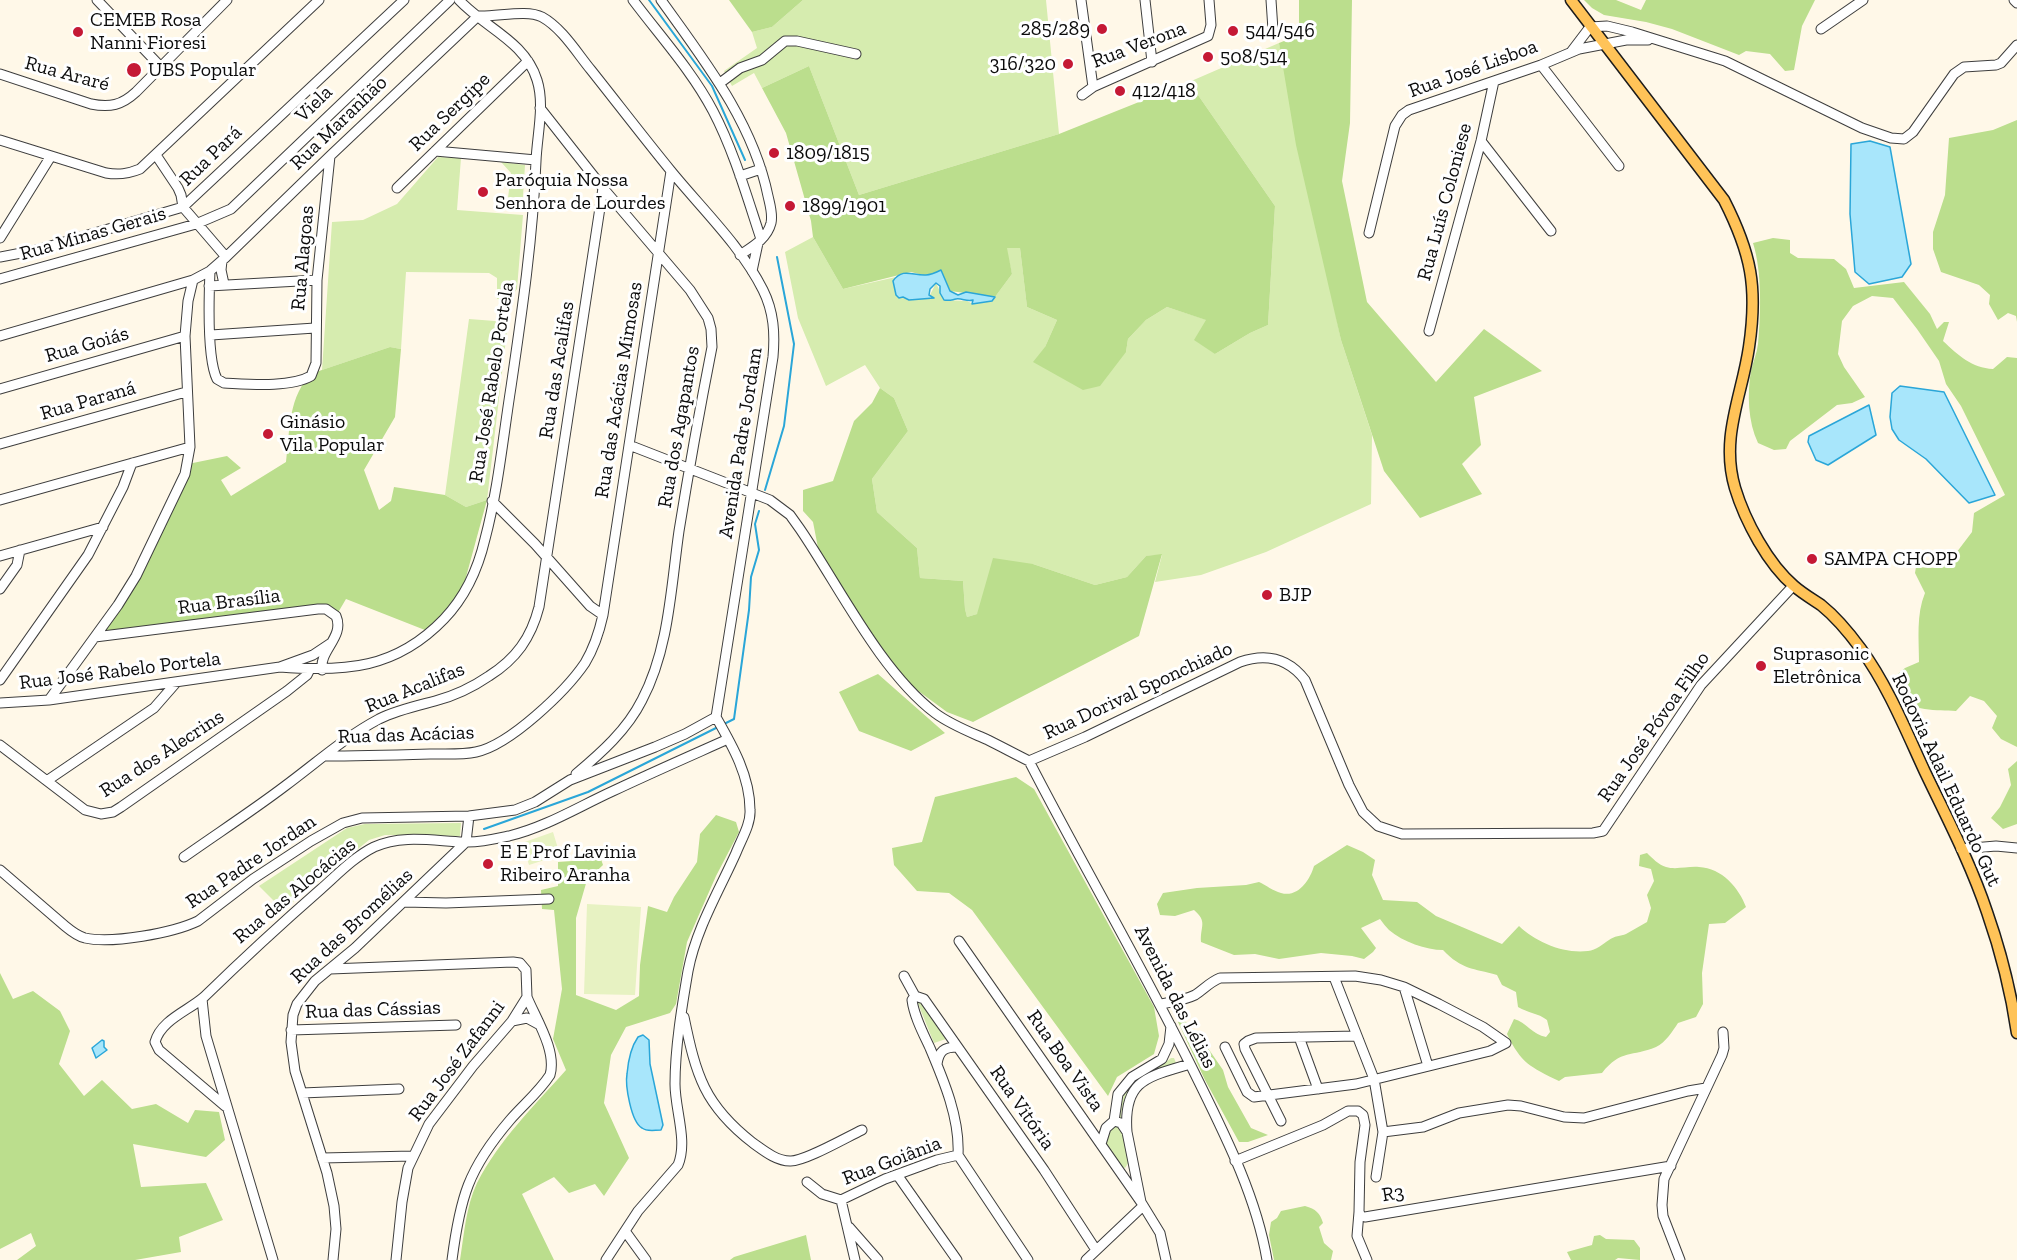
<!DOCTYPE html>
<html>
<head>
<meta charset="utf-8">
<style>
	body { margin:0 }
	canvas { display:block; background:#fff8e8 }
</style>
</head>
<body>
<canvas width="2017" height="1260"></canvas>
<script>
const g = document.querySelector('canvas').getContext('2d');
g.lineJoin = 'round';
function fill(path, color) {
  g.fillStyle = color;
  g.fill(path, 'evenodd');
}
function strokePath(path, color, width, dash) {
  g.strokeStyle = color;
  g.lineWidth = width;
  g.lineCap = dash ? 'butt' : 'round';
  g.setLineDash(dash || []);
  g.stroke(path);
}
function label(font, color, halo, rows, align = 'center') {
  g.font = font + ' "Zilla Slab",serif';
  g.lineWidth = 6;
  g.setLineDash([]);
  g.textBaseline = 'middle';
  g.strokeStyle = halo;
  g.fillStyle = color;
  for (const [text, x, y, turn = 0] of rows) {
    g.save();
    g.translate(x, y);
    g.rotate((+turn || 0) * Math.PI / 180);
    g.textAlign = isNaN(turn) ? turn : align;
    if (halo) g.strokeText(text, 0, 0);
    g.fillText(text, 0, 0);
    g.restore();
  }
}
const green = new Path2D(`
	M803,0h243l13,134 -200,61 -50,-129 -47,22 -8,-15 -22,13 -8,-15 33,-23 -5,-16 20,-5z
	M1279,43l62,297 31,95 -1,69 -105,48 -65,23 -46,7 7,-27 -16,1 -19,21 -32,8 -62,-21 -56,50 -10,3 -2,-8 -2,-28 -43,-3 -3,-30 -40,-36 -5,-33 36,-48 -14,-33 -14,-10 -15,-23 -39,21 -28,-68 -13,-66 28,-15 30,52 53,-12 -3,5 6,16 29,1 8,-16 8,17 23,1 6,3 19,-3 20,-27 -6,-26h14l7,59 30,13 -12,27 81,5 2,-13 18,-19 21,-13 40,13 8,34 35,-21 18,-8 7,-119 -86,-124z
	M438,157l23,1 -4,52 66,5 -6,74 -7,9 -13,1v-21l-8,-5 -83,-1 -5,77 -11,-2 -68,23 10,-148 31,-2 34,-16z
	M501,162l24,3 -3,47 -14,-14 3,-25z
	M469,319l39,3 -21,178 -21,7 -21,-12z
	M461,823l-1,13 -75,-1 -16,5 -86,70 -24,-24 88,-58 18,-4z
	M919,999l28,37 -1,3 -12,4 -17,-42z
	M1171,1058h3l2,5 -1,3c-32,11 -51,14 -54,53h-2c5,-48 22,-36 52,-61z
	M1114,1125l7,2 8,35 -4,6 -3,-1 -16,-24 -1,-8z`);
const forest = new Path2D(`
	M729,0h74l-31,27 -20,5z
	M1299,0h53l-2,123 -8,58 25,121 69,80 48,-53 58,42 -68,26 7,48 -19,19 20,30 -62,24 -36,-47 -43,-131 -45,-195 -17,-102 20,-8z
	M1584,0h32l25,10 5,-10h169l-13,26 -8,44 -9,1 -15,-17 -24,-3 -7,4 -67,-26 -26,-7 -42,-7 -12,-7z
	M809,66l50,129 200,-61 130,-52 86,124 -7,119 -18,8 -35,21 -21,-14 12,-20 -39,-13 -21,13 -18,19 -2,13 -26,34 -17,4 -50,-28 12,-15 12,-27 -30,-13 -7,-59h-13l5,26 -17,23 -45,-6 -9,-21 -14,6 -16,-4 -68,17 -30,-52 -2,-16 -25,-88 -24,-45z
	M2017,120v202l-1,-6 -8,-3 -10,7 -9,-16 1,-9 -11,-10 -38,-13 -8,-23v-17l12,-37 4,-57 44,-8z
	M1773,238l17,2v13l8,5 36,1 12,10 8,19 50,-6 26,32 7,15 7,-7h5l-6,19c15,14 29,27 50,28l14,-12 10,1v389l-16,-8 -9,-11 5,-12 -13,-15 -14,-5 -14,15c-18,-1 -46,1 -58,-16 -3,-4 -3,-13 -4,-18l11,-9 14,-6c0,-23 -3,-47 6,-69l-10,-20 1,-6 21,1 13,-7 22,-29 2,-19 31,-18 -44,-89 -15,-22 -7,-23 -22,-32 -24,-31 -21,-2 -19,10 -11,15 -4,33 6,13 21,30 -13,6 -15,2 -47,36 -4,8 -12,1 -16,-7c-10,-21 -11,-49 -7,-72 2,-9 6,-18 7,-27 3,-30 4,-73 -5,-101z
	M390,347l11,2 -6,68 -31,53 15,40 12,-9 3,-14 51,8 21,12 21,-7 -27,99 -30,33 -84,-33 -10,17 -18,-7 -223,28 20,-28 73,-145 39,-8 14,12 -20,12 10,16 55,-34c4,-31 2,-68 27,-89z
	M880,388l14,10 14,33 -36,48 5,33 40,36 3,30 43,3 2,28 2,8 10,-3 16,-56 40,6 62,21 32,-8 19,-21 16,-2 -23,82 -166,86 -26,-10 -45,-33 -82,-121 -7,-36 -10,-11v-21l30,-9 21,-60 18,-18z
	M878,674l67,59 -34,18 -52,-20 -20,-39z
	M2017,761v63l-14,5 -12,-11 9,-11 11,-22 -3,-16z
	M1016,777l18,12 120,218 5,29 -5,18 -37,23 -9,19 -136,-186 -23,-17 -32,-2 -23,-26 -2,-17 30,-6 13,-45z
	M716,815l20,7 3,10 -23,44 -29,66 -11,62 -6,9 -44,14 -15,28 -7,48 25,55 -25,38 -9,-12 -26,9 -15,-16 -32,17 32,66h-94c4,-25 6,-54 17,-77 22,-43 57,-77 89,-113l-13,-31 9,-50 -8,-79 -12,-1 -1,-19 17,-4v-24l43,-3 2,6 -16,15 -11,38v77l40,15 23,-14 1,-31 8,-59 19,6 7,-15 23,-35 3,-28z
	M1347,845l16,7 12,8 -3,15 11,25 34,2 19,14 66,28 17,-18c17,16 44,28 69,25 8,-1 15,-7 21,-11 5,-4 12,-4 17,-6 7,-4 14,-8 21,-12l4,-14 -4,-13 7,-14 -3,-12 -12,-3 1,-11 7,-2c5,5 12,12 19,14 10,3 22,-1 33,0 23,1 40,21 47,40l-21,16 -16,1 -7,49 1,31 -7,13 -18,6c-6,9 -12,19 -22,24 -24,10 -35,2 -54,26l-37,4 -6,4c-29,-14 -38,-18 -52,-47l7,-15c12,3 19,16 32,18l4,-5 -3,-12c-9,-7 -19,-7 -29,-13l-2,-15 -14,-7 -5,-10c-24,-7 -35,-5 -54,-25 -17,0 -40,-8 -54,-20 -3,-3 -6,-7 -9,-11l-19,9 15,20 -3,4 -9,7 -12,-3 -31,-3 -42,6 -24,-5 -21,1 -33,-13c-1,-16 7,-20 -7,-32l-19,6 -15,-1 -3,-11 6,-11 34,-5 49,-3 13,-3c7,3 14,9 22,11 17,5 29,-13 33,-27z
	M0,973l13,26 20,-8 27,20 10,20 -11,33 25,32 18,-16 30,29 24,-5 32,19 7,-13 24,2 6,28 -19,17 -73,-13 8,43 65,-4 17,37 -44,17 2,15 -46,8h-118l19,-14 -5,-13 -31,16z
	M1182,1019l6,5 9,15 4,-1 22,32 5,17 23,41 17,7 -20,7h-9l-34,-62 -27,-58z
	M1305,1206c11,3 15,7 18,17l-4,4 5,16 9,8 -2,9h-57l-5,-25 2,-13 6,-4 4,-7z
	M806,1235l5,25h-81l4,-3z
	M1600,1235l6,4 28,1 6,8v12l-22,-2 -3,2h-44l-4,-8 25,-7 2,-9z`);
const pitch = new Path2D(`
	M553,832l7,23 -31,10 -7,-22z
	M587,904l54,3 -6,88 -51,-1z`);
const water = new Path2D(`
	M1870,141l20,6 21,117 -9,13 -33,7 -14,-12 -5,-58 1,-70z
	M941,270l9,21 8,4 8,-3 29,5 -3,4 -20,3 1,-4c-6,2 -11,-2 -17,-1 -5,1 -6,2 -12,1l-4,-7v-7l-4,-3 -6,6 -1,6 5,3 -25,2 -6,-3 -4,1 -3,-3 -3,-14c10,-14 20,-5 33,-6 5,0 11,-3 15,-5z
	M1900,386l44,6 51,103 -26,8 -43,-44 -27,-19 -7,-11 -2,-12 2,-24z
	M1869,405l7,30 -48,30 -12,-5 -8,-18 1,-6z
	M643,1035l6,5 1,24 13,61 -2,5c-7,0 -14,2 -19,-2 -11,-6 -17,-43 -15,-54 1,-12 4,-27 11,-37z
	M102,1040l2,1v6l3,3 -11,8 -4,-10z`);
const stream = new Path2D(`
	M649,0l63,86 33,74
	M765,490l19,-64 10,-82 -17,-87
	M726,723l8,-4 15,-109 2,-33 8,-27 -4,-26 4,-13
	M484,829l104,-37 128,-64`);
const minor = new Path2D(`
	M97,0l64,67
	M633,0c27,36 59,71 80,111 21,40 34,86 48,128
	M661,0c43,60 92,122 107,196 2,9 5,18 3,27 -4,16 -19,24 -31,32
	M1081,0l12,87 115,-51 3,-11 -2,-25
	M1145,0l7,62
	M1271,0l2,30
	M2014,0l3,3
	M1821,29l42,-29
	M1571,52l19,-25 17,-1 25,6 93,29 137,67 29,10 13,1 9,-7 41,-58 10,-7 32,-2 5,-2 16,-18
	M1541,65l78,101
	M0,74l91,30c19,4 31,1 45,-12l91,-92
	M720,83l20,-15 22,-8 23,-19h12l59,13
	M1082,95l11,-8
	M540,108l63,80 87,102 18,28 3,11 1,18c-12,61 -23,122 -33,184 -8,56 -10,118 -37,169 -15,30 -41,53 -66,74
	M0,140l106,33c13,2 22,1 34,-4l179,-169
	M1481,141l70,90
	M435,151l101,9
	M156,155l22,33 3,7 2,12 43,50
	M740,176l21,-7
	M397,188l131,-127
	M1369,233l26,-107 7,-11 7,-5 132,-45 38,-16 47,-9h22
	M0,238l51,-82
	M0,257l37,-7 146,-43 221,-207
	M222,261l-1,9 3,14
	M210,271c-1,24 -3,88 7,108l7,4c23,1 66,5 87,-7l5,-13 1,-83 13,-124
	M752,271l6,-28
	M0,279l196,-55 35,-15 219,-209
	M209,286l108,-6
	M1429,331l52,-190 13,-60
	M211,335l104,-7
	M0,336l193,-56
	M0,389l185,-53
	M0,444l186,-52
	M629,445l141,55 20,15 10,14c39,57 80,142 135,184 16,12 35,19 53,27 14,7 27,14 41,21l56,-24 155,-75c26,-9 48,-4 65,18l44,105 14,27 15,14 24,8 191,-1 10,-2 98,-146 92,-99
	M0,500l190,-53
	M492,501l43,43 55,62 13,9
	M0,556l103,-29
	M0,589l17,-24 3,-15
	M95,637l223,-28h8l10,7c9,21 -17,34 -14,54
	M280,667c65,5 116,2 164,-48 21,-22 34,-50 41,-80 13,-49 18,-101 26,-152 11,-75 22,-150 25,-226 1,-26 9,-56 1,-81 -12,-39 -52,-52 -78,-80
	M0,680l88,-125 35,-68 9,-24
	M49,700l69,-95 18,-29 49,-102 5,-27 -5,-111 3,-35 5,-21 17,-9 16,-14 104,-101 148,-140
	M0,703l49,-3 231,-33 33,-12 18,-12
	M0,745l85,65 16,4 12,-2 8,-5 166,-116 20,-16 3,-6
	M324,756c35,0 71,-1 106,-2 15,0 32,1 46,-2 34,-7 90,-61 109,-89 9,-15 14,-30 18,-48l68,-444
	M1029,761c54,105 114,207 166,313 29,59 61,121 72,186
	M48,780l106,-72 21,-24
	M1961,849l35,-3 21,2
	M184,857c34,-24 68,-46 101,-71 31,-23 60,-49 94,-67 18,-9 37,-13 56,-18 19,-5 38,-14 54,-25 27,-17 42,-38 50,-69l64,-419
	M0,870l65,56c6,5 12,10 20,12 27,6 88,-5 113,-17l55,-42 58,-38 32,-18 19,-5 107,-2 46,-6 20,-8 35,-22 85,-33 30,-13 31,-17 57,-360c2,-23 1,-45 -10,-67 -22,-44 -61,-81 -92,-119 -27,-33 -53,-67 -80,-101 -14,-17 -29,-42 -49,-53 -15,-8 -45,0 -64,-1
	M405,902l41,1 103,-4
	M959,941l182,261
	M330,969l183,-7 7,1 6,7 1,27 -15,24 -39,45 -44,58 -21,44 -6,34 -6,58
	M904,976l11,20
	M1334,977l40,102 9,53 -7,45
	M1404,987l24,79
	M202,999l4,37 67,224
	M1161,1004c11,-2 24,-4 34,-9 9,-6 15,-13 25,-17l135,-2 26,4 23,7 35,17 44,23 23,16 -16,8 -134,33 -102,13 -7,-5 -22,-45
	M684,1017c12,58 20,88 69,126 10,7 23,18 37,18 14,1 57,-24 72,-31
	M512,1021l15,-3 11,6
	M291,1030l165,-5
	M1299,1037l19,52
	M937,1064c2,-13 7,-17 20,-17
	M302,1093l97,-4
	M225,1106l-66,-56 -4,-8c6,-22 33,-31 49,-45 38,-37 77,-73 117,-108 16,-14 33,-32 53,-42 28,-13 60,-6 90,-5 14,1 31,-3 45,-6 37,-9 69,-29 104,-45 38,-18 77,-35 115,-52
	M1114,1121l7,2 6,9 14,70 19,31 6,27
	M1114,1121l4,-27 14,-17 30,-18 7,-15 2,-18
	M1281,1121l-36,-72 -1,-5 4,-3 8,-3 101,-2
	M1127,1132c-4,-52 20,-55 63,-68
	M1383,1132l40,-5 36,-14 49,-8 13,1 43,11 20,1 104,-27 18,-3
	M1101,1144l5,-16 8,-7
	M322,1158l91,-2
	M1235,1161l88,-36 25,-14h10l5,4 2,10 -5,37 -1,50 2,4 4,1 306,-51
	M898,1176l59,84
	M807,1182l15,12 19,6 44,-21 52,-19 21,-5
	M841,1200l14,60
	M1359,1212l-2,24 10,24
	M849,1227l29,33
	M625,1231l21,29
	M333,1260l3,-31 -2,-23 -7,-33 -32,-102 -4,-29 2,-27 4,-11 18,-23 40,-33 111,-106 3,-26
	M452,1260c8,-62 16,-91 58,-140 13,-15 29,-28 40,-45 7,-24 -14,-56 -23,-78
	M606,1260l32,-49 40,-46c10,-24 -3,-55 -3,-81 0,-36 7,-78 13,-113 8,-42 31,-80 48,-118 5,-13 15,-29 14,-43 0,-34 -18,-65 -34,-93
	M1028,1260l-70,-105c2,-36 -14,-74 -28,-107 -7,-15 -16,-32 -18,-48l3,-4 9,3 120,171 52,80
	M1086,1260l57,-54
	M1680,1260l-17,-44 -1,-11 2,-26 58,-124 2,-7 -1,-16`);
const major = new Path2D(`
	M1571,0l153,200c27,53 34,87 25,147 -7,49 -29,90 -14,141 10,33 33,76 59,98 8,7 18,13 27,19 15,12 29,29 40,44 27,37 45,82 64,123 22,46 46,92 62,140 14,40 24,80 30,121`);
const markers = [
	[1102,29,6,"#c51935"],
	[1233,31,6,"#c51935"],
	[78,32,6,"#c51935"],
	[1208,57,6,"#c51935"],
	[1068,64,6,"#c51935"],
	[134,70,8,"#c51935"],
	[1120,91,6,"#c51935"],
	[774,153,6,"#c51935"],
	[483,192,6,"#c51935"],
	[790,206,6,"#c51935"],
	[268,434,6,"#c51935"],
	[1812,559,6,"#c51935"],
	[1267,595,6,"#c51935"],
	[1761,666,6,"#c51935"],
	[488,864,6,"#c51935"]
];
const poiNames = [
	["CEMEB Rosa",90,20],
	["Nanni Fioresi",90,43],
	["285/289",1090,29,"right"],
	["544/546",1245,31],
	["508/514",1220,57],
	["316/320",1056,64,"right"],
	["UBS Popular",148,70],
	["412/418",1132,91],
	["1809/1815",786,153],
	["Paróquia Nossa",495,180],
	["Senhora de Lourdes",495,203],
	["1899/1901",802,206],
	["Ginásio",280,422],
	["Vila Popular",280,445],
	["SAMPA CHOPP",1824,559],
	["BJP",1279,595],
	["Suprasonic",1773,654],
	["Eletrônica",1773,677],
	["E E Prof Lavinia",500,852],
	["Ribeiro Aranha",500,875]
];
const streetNames = [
	["Rua Verona",1139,45,-21],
	["Rua José Lisboa",1473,69,-20],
	["Rua Araré",67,74,15],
	["Viela",314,104,-44],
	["Rua Sergipe",450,112,-44],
	["Rua Maranhão",339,123,-44],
	["Rua Pará",211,156,-44],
	["Rua Luís Coloniese",1445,202,-75],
	["Rua Minas Gerais",93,234,-16],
	["Rua Alagoas",303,258,-85],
	["Rua Goiás",87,345,-16],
	["Rua das Acalifas",557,370,-81],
	["Rua José Rabelo Portela",492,382,-81],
	["Rua das Acácias Mimosas",619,390,-81],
	["Rua Paraná",88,401,-16],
	["Rua dos Agapantos",679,427,-80],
	["Avenida Padre Jordam",741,443,-81],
	["Rua Brasília",229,602,-7],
	["Rua José Rabelo Portela",120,671,-7],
	["Rua Acalifas",415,688,-22],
	["Rua Dorival Sponchiado",1138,691,-25],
	["Rua José Póvoa Filho",1654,727,-55],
	["Rua das Acácias",406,735,-2],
	["Rua dos Alecrins",162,754,-33],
	["Rodovia Adail Eduardo Gut",1946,780,65],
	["Rua Padre Jordan",251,862,-34],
	["Rua das Alocácias",295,891,-40],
	["Rua das Bromélias",352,926,-43],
	["Avenida das Lélias",1175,997,63],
	["Rua das Cássias",373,1010,-2],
	["Rua José Zafanni",457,1061,-53],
	["Rua Boa Vista",1065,1061,55],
	["Rua Vitória",1022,1108,55],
	["Rua Goiânia",892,1161,-21],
	["R3",1393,1194,-10]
];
fill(green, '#d6ecaf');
fill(forest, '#bbde8d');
fill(pitch, '#e7f2c2');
fill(water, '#a8e6fb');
strokePath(water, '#2aa6d8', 1.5);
strokePath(stream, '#2aa6d8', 2);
strokePath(minor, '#3e3e3e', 11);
strokePath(major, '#1c1c1c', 13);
strokePath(minor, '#fff', 9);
strokePath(major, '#ffc358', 10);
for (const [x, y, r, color] of markers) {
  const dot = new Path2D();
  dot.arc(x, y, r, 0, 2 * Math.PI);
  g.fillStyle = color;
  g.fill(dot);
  strokePath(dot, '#fff', 2);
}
label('20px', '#0b0b0b', '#fff', poiNames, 'left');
label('20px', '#0b0b0b', '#fff', streetNames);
</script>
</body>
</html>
